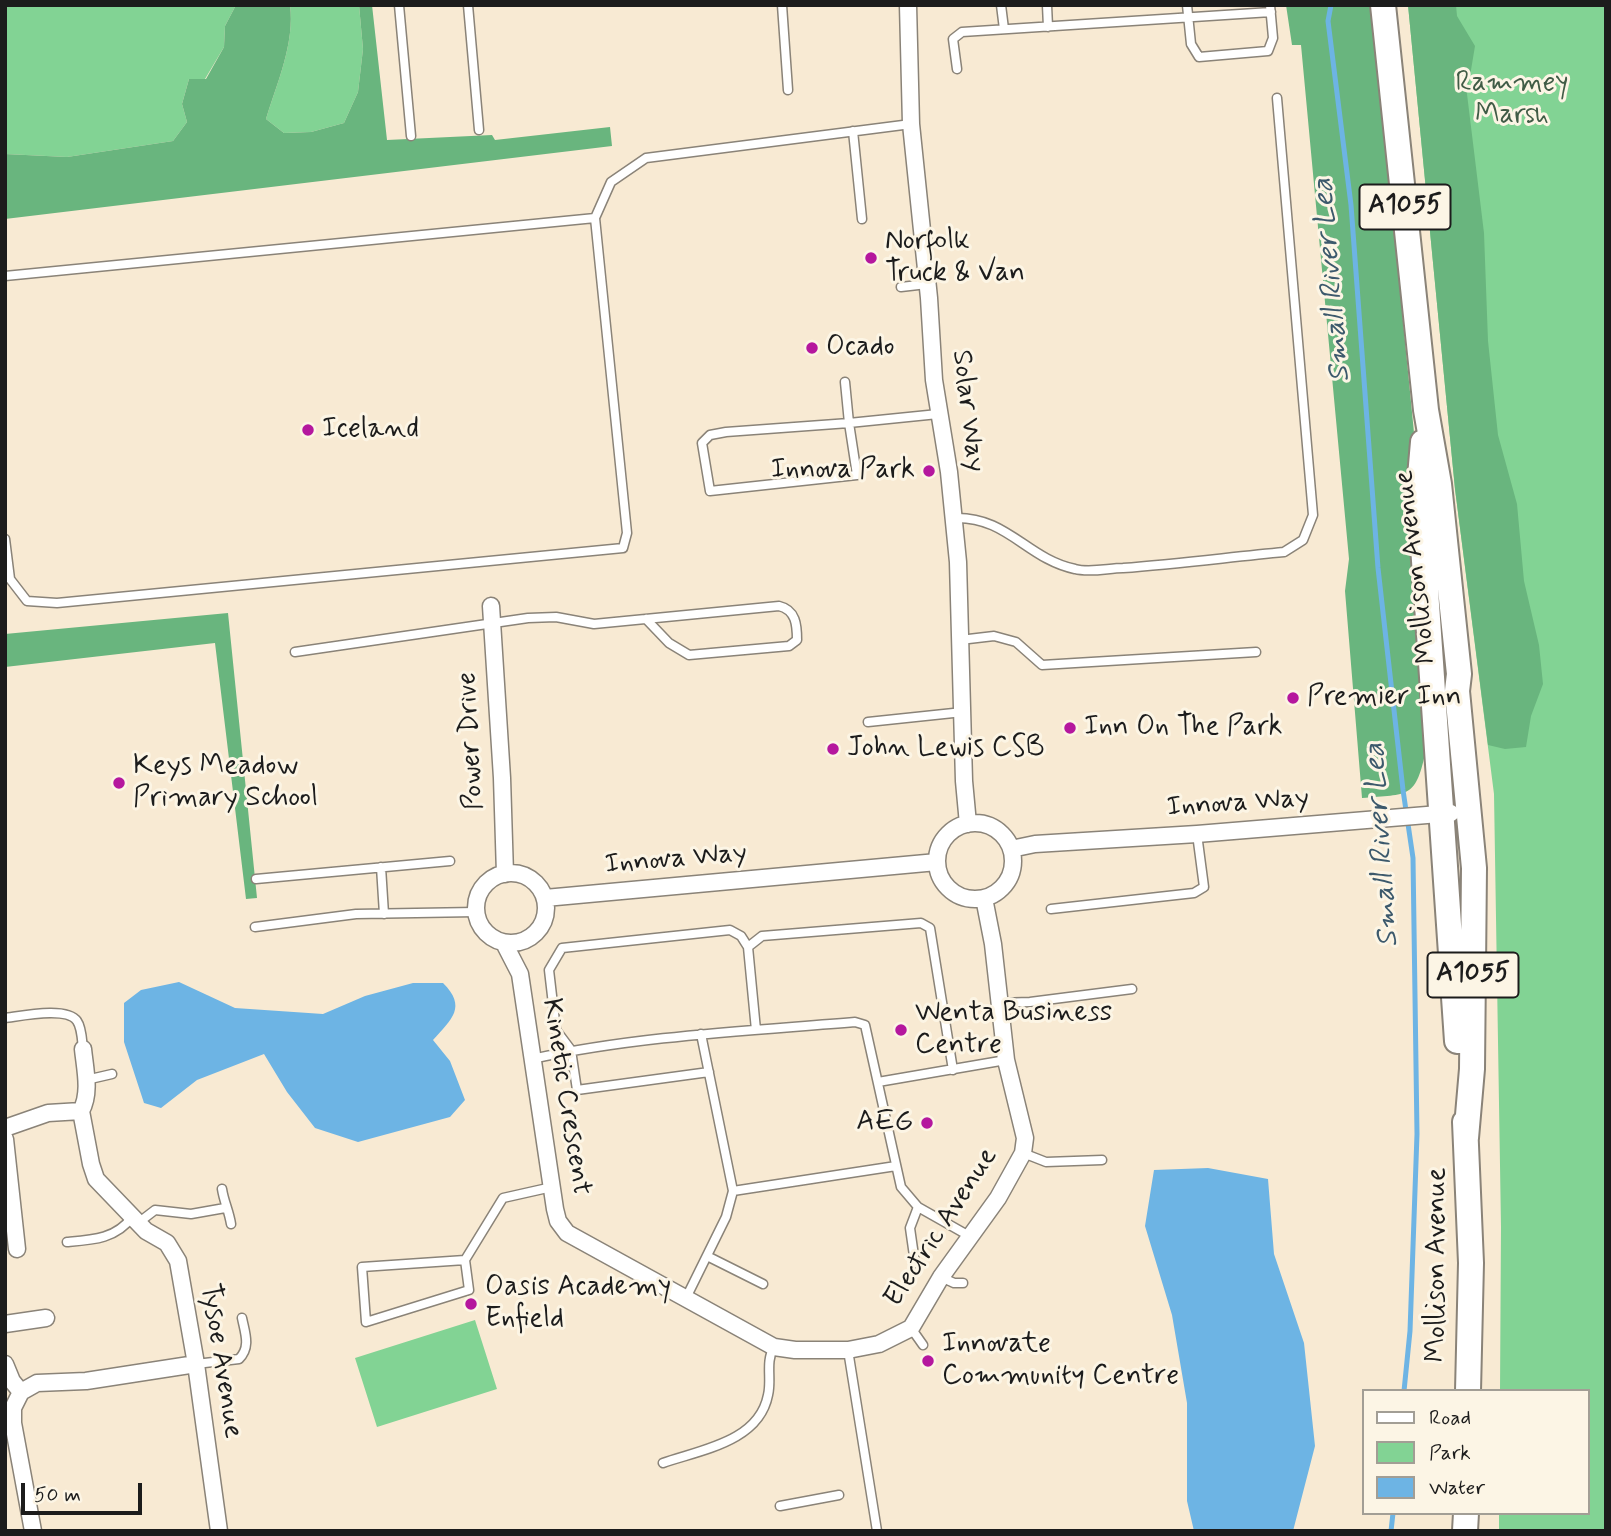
<!DOCTYPE html>
<html>
<head>
<meta charset="utf-8">
<style>
	body { margin:0 }
	#map { position:relative; width:1611px; height:1536px; overflow:hidden; background:#f8ead3; font-family:Mynerve,sans-serif }
	canvas { display:block }
	.frame { position:absolute; inset:0; border:7px solid #1c1c1c; pointer-events:none }
	.legend { position:absolute; left:1362px; top:1389px; width:228px; height:126px; box-sizing:border-box; background:#fcf5e5; border:2px solid #a29e95; margin:0; padding:9px 12px; list-style:none; font-size:21px; color:#1c1c1c }
	.legend li { display:flex; align-items:center; gap:14px; height:35px }
	.legend b { width:35px; border:2px solid #a29e95 }
	.scale { position:absolute; left:21px; top:1483px; width:121px; height:32px; box-sizing:border-box; border:4px solid #1c1c1c; border-top:0; padding-left:9px; font-size:21px; line-height:24px; white-space:nowrap; color:#1c1c1c; -webkit-text-stroke:5px #fcf5e5; paint-order:stroke }
</style>
</head>
<body>
<div id="map">
<canvas width="1611" height="1536"></canvas>
<div class="frame"></div>
<ul class="legend">
<li><b style="height:9px;background:#fff"></b>Road</li>
<li><b style="height:19px;background:#82d394"></b>Park</li>
<li><b style="height:19px;background:#6db4e4"></b>Water</li>
</ul>
<div class="scale">50 m</div>
</div>
<script>
const g = document.querySelector('canvas').getContext('2d');
g.lineJoin = 'round';
function fill(path, color) {
  g.fillStyle = color;
  g.fill(path, 'evenodd');
}
function strokePath(path, color, width, dash) {
  g.strokeStyle = color;
  g.lineWidth = width;
  g.lineCap = dash ? 'butt' : 'round';
  g.setLineDash(dash || []);
  g.stroke(path);
}
function label(font, color, halo, rows, align = 'center') {
  g.font = font + ' Mynerve,sans-serif';
  g.lineWidth = 6;
  g.setLineDash([]);
  g.textBaseline = 'middle';
  g.strokeStyle = halo;
  g.fillStyle = color;
  for (const [text, x, y, turn = 0] of rows) {
    g.save();
    g.translate(x, y);
    g.rotate((+turn || 0) * Math.PI / 180);
    g.textAlign = isNaN(turn) ? turn : align;
    if (halo) g.strokeText(text, 0, 0);
    g.fillText(text, 0, 0);
    g.restore();
  }
}
const green = new Path2D(`
	M5,5h231l-11,21 -1,21 -19,32h-16l-7,25 5,18 -14,19 -106,16 -62,-3z
	M290,5h69l4,44 -5,43 -14,31 -33,9 -27,1 -18,-14c11,-36 29,-76 24,-114z
	M1408,5h198v1526h-107v-18h89v-122h-88l1,-164 -7,-433 -39,-305z
	M475,1320l22,69 -120,38 -22,-69z`);
const forest = new Path2D(`
	M236,5h54c5,38 -13,78 -24,114l18,14 27,-1 33,-9 14,-31 5,-43 -4,-44h13l15,135 105,-5 3,5 115,-13 2,19 -607,73v-65l62,3 106,-16 14,-19 -5,-18 7,-25h17l18,-32 1,-21z
	M1286,5h86l44,448 10,296c-10,50 -17,45 -64,49l-17,-207 4,-32 -48,-514h-9z
	M1408,5h48l1,11 18,30 -8,48 17,139 4,108 10,94 19,69 7,77 15,64 4,39 -12,32 -5,31 -21,2 -17,-4 -33,-256z
	M228,613l29,285 -11,1 -31,-256 -210,24v-33z`);
const water = new Path2D(`
	M179,982l56,26 88,6 42,-18 48,-13h30c24,24 9,36 -10,57l17,21 15,39 -15,17 -92,25 -43,-14 -28,-36 -23,-38 -67,26 -36,28 -17,-5 -20,-61v-39l17,-13z
	M1208,1168l60,11 6,75 30,89 11,103 -22,85h-99l-7,-30v-98l-15,-88 -27,-89 9,-56z`);
const stream = new Path2D(`
	M1331,5l-3,16 23,184 27,363 25,222 10,68 4,276 -7,197 -6,60
	M1391,1531l2,-18`);
const service = new Path2D(`
	M399,5l12,131
	M468,5l11,125
	M782,5l6,85
	M1001,5l3,24
	M1047,5l1,22
	M1187,5l4,39 8,13 69,-6 5,-13 -3,-33
	M957,69l-4,-30 9,-7 309,-20
	M853,131l9,88
	M5,276l590,-58
	M901,287l26,-3
	M845,382l4,41 89,-9
	M849,423l8,52 -147,16 -8,-48 8,-8 16,-3z
	M954,518c53,-2 73,41 121,51 15,4 34,-1 48,-1 54,-4 108,-11 161,-16l19,-12 10,-25 -36,-417
	M5,539l5,40 17,22 30,2 566,-55 4,-15 -32,-315 16,-36 35,-24 265,-34
	M960,640l34,-4 22,6 26,23 214,-13
	M295,652l233,-34 28,-1 38,7 185,-18c17,4 18,19 18,34l-8,6 -100,9 -20,-12 -23,-24
	M868,722l95,-10
	M381,867l3,47
	M256,879l194,-18
	M1051,909l143,-16 10,-6 -7,-53
	M255,927l101,-13 120,-2
	M748,947l14,-11 159,-13 9,5 23,142
	M998,1003l32,-1 102,-13
	M5,1018c16,-2 62,-12 72,3 5,7 5,20 6,28
	M532,1059c106,-23 215,-28 323,-37l10,3 36,162 17,20 53,30
	M709,1072l-132,18 -6,-40 -15,-20 -7,-60 13,-22 168,-18 11,6 7,11 8,83
	M86,1080l26,-6
	M878,1082l128,-22
	M1023,1153l23,9 56,-2
	M222,1189c2,13 7,22 9,35
	M733,1191l163,-25
	M138,1223l17,-13 36,4 34,-6
	M67,1242c25,-2 49,-3 65,-25
	M707,1256l56,28
	M465,1260l-103,7 4,55 103,-32 -4,-30 38,-62 49,-11
	M915,1263l-5,-35 8,-21
	M941,1277l13,6h9
	M686,1298l40,-81 7,-26 -32,-157
	M911,1328l12,17
	M848,1350l29,181
	M196,1364l43,-5c12,-12 6,-26 3,-41
	M663,1463c37,-13 96,-21 105,-68 4,-16 -3,-33 6,-48
	M780,1506l59,-11`);
const minor = new Path2D(`
	M908,5l3,119 18,174 5,82 15,92 9,90 6,219 4,43
	M491,606l11,172 3,96
	M937 861a38 38 0 1 1 76 0a38 38 0 1 1-76 0Z
	M1011,849l24,-5 162,-10 254,-21
	M476 908a35 35 0 1 1 70 0a35 35 0 1 1-70 0Z
	M545,898l392,-36
	M504,943l16,31 35,235 3,12 9,12 207,114 21,3h53l31,-6 32,-16 30,-51 57,-79 25,-45 2,-15 -19,-78 -13,-116 -9,-46
	M83,1049c2,20 8,44 -2,62l10,53 5,15 50,52 21,12 11,18 18,103 23,167
	M5,1128l43,-15 33,-2
	M5,1139l12,110
	M5,1324l41,-6
	M5,1364l7,17 9,11 -8,16v15l20,108
	M21,1392l16,-9 49,-2 110,-17`);
const primary = new Path2D(`
	M1383,5l43,405 13,74 20,190 -2,17 17,177 -2,201 -6,69
	M1423,442l-4,46 38,553
	M1465,1122l6,141 -3,128
	M1465,1531l1,-18`);
const markers = [
	[871,258,7,"#b5179e"],
	[812,348,7,"#b5179e"],
	[308,430,7,"#b5179e"],
	[929,471,7,"#b5179e"],
	[1293,698,7,"#b5179e"],
	[1070,728,7,"#b5179e"],
	[833,749,7,"#b5179e"],
	[119,783,7,"#b5179e"],
	[901,1030,7,"#b5179e"],
	[927,1123,7,"#b5179e"],
	[471,1304,7,"#b5179e"],
	[928,1361,7,"#b5179e"]
];
const shields = [
	[1405,207,91],
	[1473,975,91]
];
const shieldNames = [
	["A1055",1405,207],
	["A1055",1473,975]
];
const parkNames = [
	["Rammey",1512,84],
	["Marsh",1512,116]
];
const poiNames = [
	["Norfolk",885,242],
	["Truck & Van",885,274],
	["Ocado",826,348],
	["Iceland",322,430],
	["Innova Park",915,471,"right"],
	["Premier Inn",1307,698],
	["Inn On The Park",1084,728],
	["John Lewis CSB",847,749],
	["Keys Meadow",133,767],
	["Primary School",133,799],
	["Wenta Business",915,1014],
	["Centre",915,1046],
	["AEG",913,1123,"right"],
	["Oasis Academy",485,1288],
	["Enfield",485,1320],
	["Innovate",942,1345],
	["Community Centre",942,1377]
];
const streetNames = [
	["Solar Way",967,411,83],
	["Mollison Avenue",1417,567,-97],
	["Power Drive",472,741,-93],
	["Innova Way",1238,804,-4],
	["Innova Way",676,860,-5],
	["Kinetic Crescent",565,1097,81],
	["Electric Avenue",942,1228,-57],
	["Mollison Avenue",1438,1265,-90],
	["Tysoe Avenue",220,1361,81]
];
const waterNames = [
	["Small River Lea",1333,280,-95],
	["Small River Lea",1383,845,-94]
];
fill(green, '#82d394');
fill(forest, '#69b57e');
fill(water, '#6db4e4');
strokePath(stream, '#6db4e4', 5);
strokePath(service, '#8a8378', 11);
strokePath(minor, '#8a8378', 19);
strokePath(primary, '#8a8378', 28);
strokePath(service, '#fff', 8);
strokePath(minor, '#fff', 16);
strokePath(primary, '#fff', 24);
for (const [x, y, r, color] of markers) {
  const dot = new Path2D();
  dot.arc(x, y, r, 0, 2 * Math.PI);
  g.fillStyle = color;
  g.fill(dot);
  strokePath(dot, '#fcf5e5', 2.5);
}
for (const [x, y, w] of shields) {
  const box = new Path2D();
  box.roundRect(x - w / 2, y - 22.5, w, 45, 5);
  g.fillStyle = '#fcf5e5';
  g.fill(box);
  strokePath(box, '#1c1c1c', 2);
}
label('bold 26px', '#1c1c1c', null, shieldNames);
label('28px', '#405c46', '#fcf5e5', parkNames);
label('28px', '#1c1c1c', '#fcf5e5', poiNames, 'left');
label('28px', '#1c1c1c', '#fcf5e5', streetNames);
label('italic 30px', '#3c596c', '#fcf5e5', waterNames);
</script>
</body>
</html>
